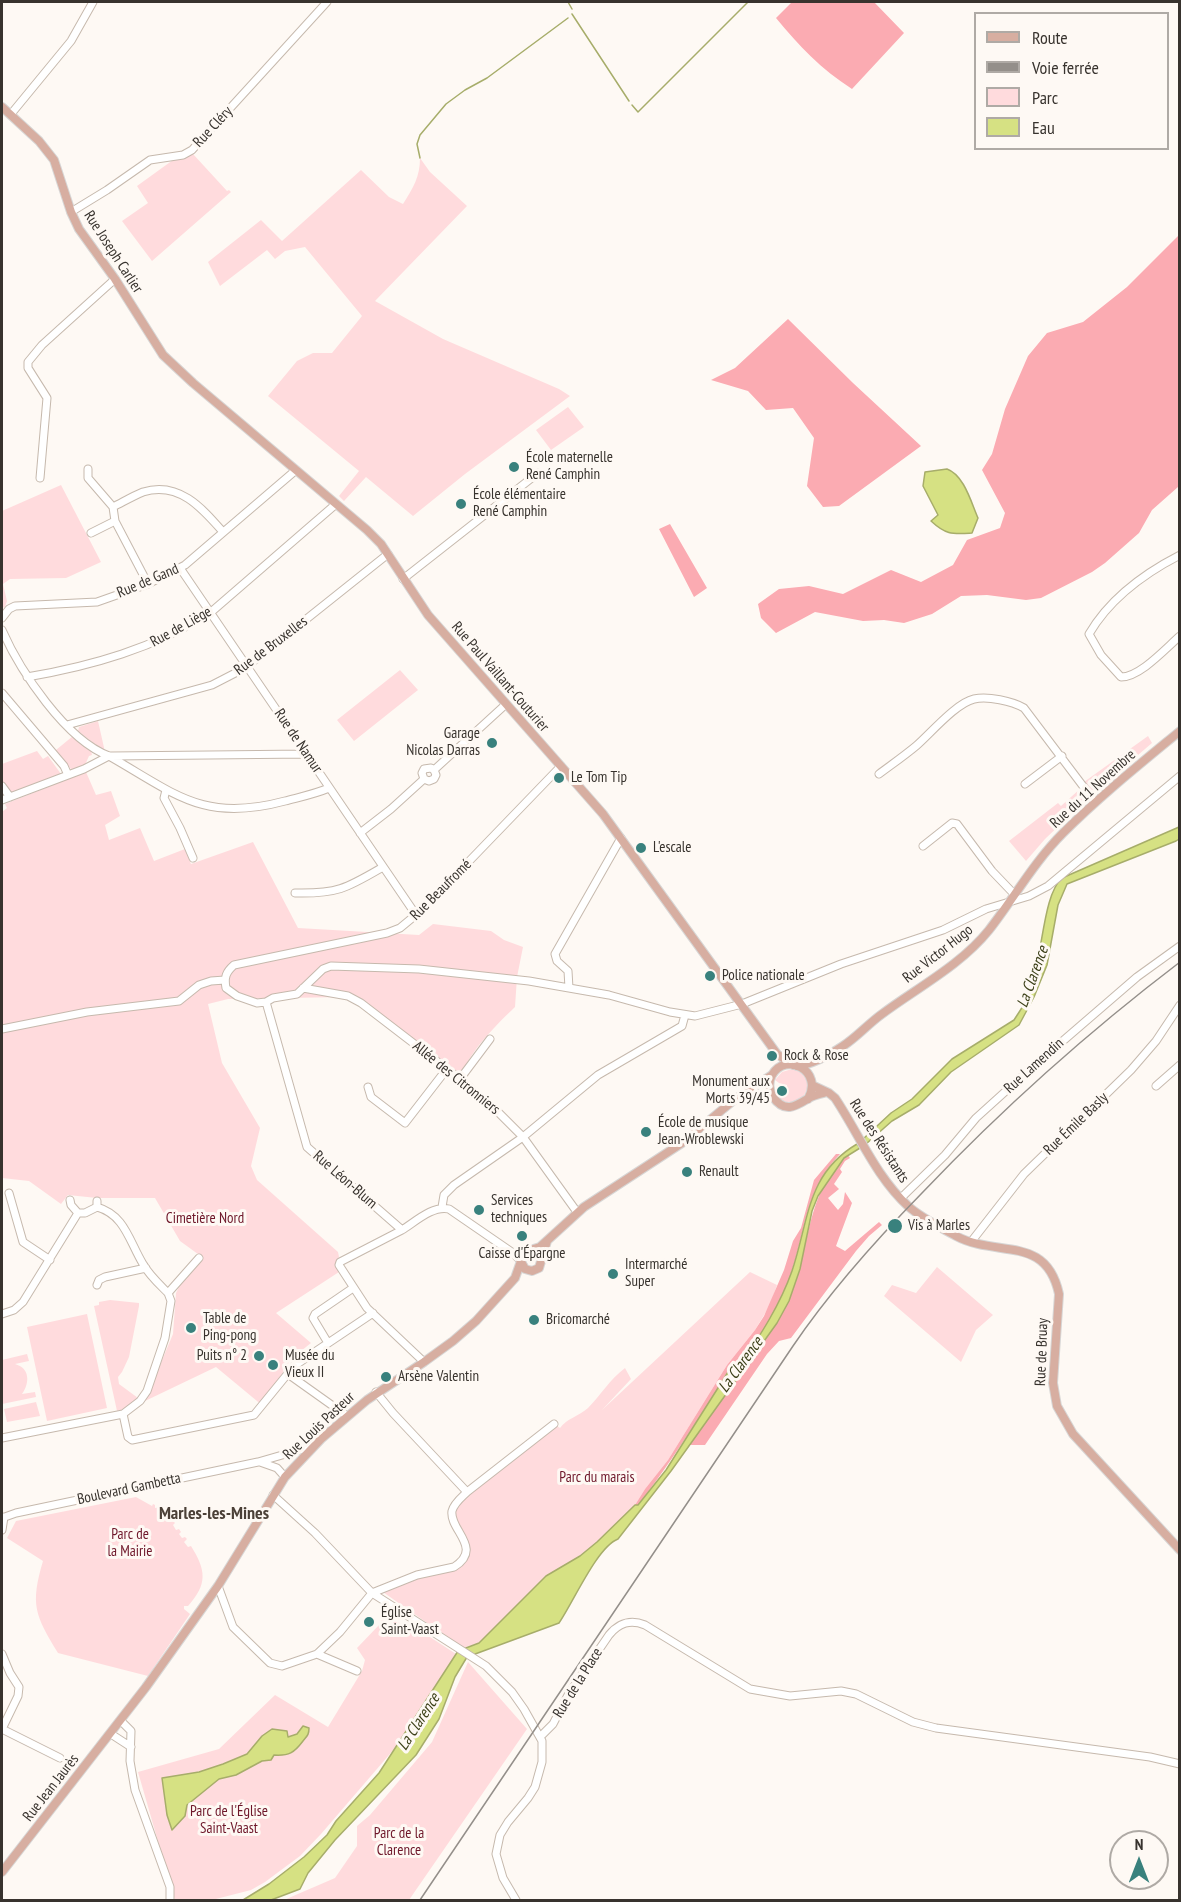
<!DOCTYPE html>
<html>
<head>
<meta charset="utf-8">
<style>
	body { margin:0 }
	#map { position:relative; width:1181px; height:1902px; overflow:hidden; background:#fef9f4; font-family:"PT Sans Narrow",sans-serif }
	canvas { display:block }
	.frame { position:absolute; inset:0; border:3px solid #38332e; pointer-events:none }
	.legend { position:absolute; left:974px; top:12px; width:195px; height:138px; box-sizing:border-box; background:#fef9f4; border:2px solid #afaaa5; margin:0; padding:8px 10px; list-style:none; font-size:18px; color:#38332e }
	.legend li { display:flex; align-items:center; gap:12px; height:30px }
	.legend b { width:30px; border:2px solid #afaaa5 }
	.north { position:absolute; left:1109px; top:1830px; width:60px; height:60px; box-sizing:border-box; background:#fef9f4; border:2px solid #afaaa5; border-radius:50%; rotate:0deg; font-size:16px; font-weight:700; line-height:24px; text-align:center; color:#38332e }
	.north::after { content:''; display:block; margin:auto; width:21px; height:27px; background:#39817d; clip-path:polygon(50% 0,100% 100%,50% 72%,0 100%) }
</style>
</head>
<body>
<div id="map">
<canvas width="1181" height="1902"></canvas>
<div class="frame"></div>
<ul class="legend">
<li><b style="height:8px;background:#d7aea1"></b>Route</li>
<li><b style="height:8px;background:#948f8a"></b>Voie ferrée</li>
<li><b style="height:16px;background:#ffdbdd"></b>Parc</li>
<li><b style="height:16px;background:#d6e183"></b>Eau</li>
</ul>
<div class="north">N</div>
</div>
<script>
const g = document.querySelector('canvas').getContext('2d');
g.lineJoin = 'round';
function fill(path, color) {
  g.fillStyle = color;
  g.fill(path, 'evenodd');
}
function strokePath(path, color, width, dash) {
  g.strokeStyle = color;
  g.lineWidth = width;
  g.lineCap = dash ? 'butt' : 'round';
  g.setLineDash(dash || []);
  g.stroke(path);
}
function label(font, color, halo, rows, align = 'center') {
  g.font = font + ' "PT Sans Narrow",sans-serif';
  g.lineWidth = 6;
  g.setLineDash([]);
  g.textBaseline = 'middle';
  g.strokeStyle = halo;
  g.fillStyle = color;
  for (const [text, x, y, turn = 0] of rows) {
    g.save();
    g.translate(x, y);
    g.rotate((+turn || 0) * Math.PI / 180);
    g.textAlign = isNaN(turn) ? turn : align;
    if (halo) g.strokeText(text, 0, 0);
    g.fillText(text, 0, 0);
    g.restore();
  }
}
const green = new Path2D(`
	M193,154l34,37 2,-1 2,2 -79,69 -30,-40 26,-18 -11,-17 36,-26z
	M420,158l10,14 37,34 -92,95 68,38 116,50 11,7 -105,78 -52,42 -47,-39 -22,24 -5,-5 20,-25 -91,-75 29,-35 16,-8h19l30,-37 -57,-69 -20,4 -10,8 -8,-9 -47,36 -12,-24 53,-42 21,21 79,-71 28,27 14,7c10,-16 17,-27 17,-46z
	M568,407l16,20 -33,23 -15,-20z
	M61,485l40,77 -35,16 -56,1 -7,5 4,17 -2,6 -3,1v-97z
	M400,670l18,20 -64,51 -17,-21z
	M98,721l7,31 -27,-21 1,-4z
	M73,736l18,15 1,4 -3,1 -4,9 -13,5 -17,-18 1,-2z
	M1148,736l4,7 -56,48 -6,-1 -6,-8z
	M37,751l6,8 5,-3 13,18 -49,18 -10,-11v-17z
	M86,772l10,23 15,-4 9,25 -15,9 4,15 31,-12 14,33 31,-12 6,15 62,-22 45,86 121,7 14,-11 58,7 13,9 19,7 -6,30 -2,30c-20,19 -48,47 -56,74l-104,-81 -11,-3 -116,2 -20,5 14,59 38,65 -9,38 6,14 81,72 1,5 -4,8 4,7 -63,41 35,30 -20,16 -28,47 -47,-39 -71,34 28,-67 3,-41 8,-16 18,-20 -22,-16 -25,-43h-58l-29,-3 -7,9 -32,-23 -27,-3v-366l5,-4 -2,-4z
	M1081,788l7,10 -43,41 -19,22 -17,-20 49,-38 3,3z
	M792,1069c33,8 6,51 -16,26l11,-4v-6l-8,-2 -4,-3 7,-8z
	M937,1267l56,48 -17,15 -15,32 -77,-66 8,-11 24,8z
	M750,1272l27,13 -7,20 -15,25 -28,35 -59,95 -23,29 -10,16 -38,37 -17,14 -34,20 -67,67 -16,5 -83,-58 74,-23 12,-17 -13,-32 2,-14 99,-80 6,4c6,-9 19,-12 28,-20 13,-13 21,-28 37,-40l6,11 -29,31z
	M110,1300l29,3v3l-10,51 -7,15 -4,5 1,7 19,14 -13,11 -8,2 -23,-105 5,-1v-3z
	M87,1314l20,94 -60,13 -20,-94z
	M27,1354l2,7 -14,3c15,4 15,19 7,30l13,-2 1,5 -34,7v-44z
	M36,1402l4,14 -33,6 -3,-13z
	M136,1497l16,9 1,-2 2,1v3l5,-1 15,16 -2,2 3,5 3,-1 2,3 -2,2 3,4 3,-1 2,2 -3,3 4,5 3,-1c15,24 17,38 -3,60h-4v3l6,5 -42,62 -90,-23c-23,-38 -28,-48 -15,-92l-36,-23 9,-17z
	M385,1613l19,13 3,-4 49,32 -61,94 -74,86 -21,22 -35,26 -14,8 -39,10h-37l-37,-128 81,-23 56,-54 53,32 34,-56 3,-11 -8,-12 23,-24z
	M468,1662l59,67 -118,171h-125l51,-22 22,-32v-20l13,-11 62,-73z`);
const forest = new Path2D(`
	M792,2h82l30,31 -52,56c-31,-20 -53,-43 -76,-71z
	M1179,235v247l-1,5 -26,23 -13,23 -34,30 -13,9 -51,26 -15,2 -39,-5 -26,1 -29,18 -28,9 -20,-3 -21,1 -48,-9 -39,21 -15,-15 -3,-14 21,-15 30,-3 34,8 48,-24 30,12 32,-17 14,-25 33,-12 5,-15 -23,-43 10,-16 13,-45 23,-53 19,-23 36,-11 44,-35z
	M788,319l65,64 68,63 -82,60 -16,1 -16,-21 7,-48 -21,-30 -27,2 -18,-19 -37,-11 24,-12z
	M670,524l37,64 -13,9 -35,-68z
	M836,1154h4c-35,37 -33,71 -48,116 -5,16 -12,32 -19,46 -17,33 -44,58 -65,88 -23,35 -45,69 -70,101h-3l10,-16 23,-29 59,-95 28,-35 9,-14 20,-46 9,-29 8,-13 13,-48z
	M848,1155l2,3 -5,3 -5,8 2,3 -8,12 5,5 -11,9 10,12 5,-6 2,-12 7,11 -16,43 9,5 34,-29 3,3 -13,11 -13,15 -65,87 -12,3 -12,13 -62,91h-16c21,-29 41,-57 62,-86 13,-18 28,-37 37,-58 23,-48 16,-109 60,-146z`);
const water = new Path2D(`
	M947,469c17,6 24,33 31,49l-6,15c-20,1 -26,2 -41,-12l7,-6 -15,-29 2,-14z
	M1179,827v12l-3,2 -109,43 -9,21 -11,60 -13,32 -15,28 -68,47 -32,33 -27,16 -26,23 -3,-5 28,-26 21,-14 40,-40 62,-39 11,-17 -1,-2c4,-12 9,-23 12,-35 7,-23 9,-73 26,-88z
	M857,1144l3,4 -16,10 -26,38 -6,15 -12,58 -11,32 -12,22 -106,148 -53,68c-21,8 -45,64 -59,84l-92,34 -12,20 -16,42 -23,36 -81,85 -27,33 -8,16 -29,11h-28l26,-16 35,-27 23,-22 9,-14 43,-48 79,-122 21,-8 67,-67 34,-20 17,-14 38,-37h3l28,-35 64,-101h6l5,-5c20,-30 39,-59 51,-93 17,-50 14,-97 65,-127z
	M303,1726l6,2c0,7 -2,8 -6,13 -9,12 -14,15 -29,14l-3,5 -9,1 -26,14 -17,4 -32,26 -2,11 -13,14 -5,-15 -5,-37 37,-6 24,-8 24,-10 15,-18 10,-7 15,2 1,6 9,-3z`);
const stream = new Path2D(`
	M568,2l4,7
	M572,14l57,87
	M632,105l6,7 110,-110
	M420,158l-3,-14 3,-9 26,-31 19,-14 22,-12 81,-60`);
const minor = new Path2D(`
	M11,114l60,-73 22,-39
	M71,212l36,-22 43,-30 33,-5 9,-5 135,-148
	M88,469v9l25,29 2,14 33,63
	M40,478l7,-80 -19,-30v-6l14,-17 73,-66
	M113,507c10,-5 20,-11 30,-15 36,-11 59,16 80,40
	M91,533l24,-12
	M1180,555c-37,19 -70,43 -91,79l12,21 20,22c19,0 44,-28 59,-41
	M180,568l232,341 2,6
	M403,579l135,-106
	M2,618l7,-9 6,-3 82,-4 51,-18 37,-19 111,-95
	M2,630c18,41 64,110 107,126 67,38 94,67 176,45 15,-4 30,-7 44,-13
	M27,677c65,-11 127,-29 183,-64l126,-109
	M2,693l62,73 4,9
	M67,725l145,-40 33,-17 143,-114
	M111,756l196,-2
	M561,766l-138,143 -23,19 -13,5 -153,32c-8,7 -10,12 -8,23l11,8 20,7 9,-1 7,-4 24,-4 26,-25 8,-3 88,3 110,12 80,14 61,17 25,4 47,-12 99,-40 102,-34 43,-21 43,-13 19,-10 132,-110
	M434,770l71,-65
	M879,774c12,-9 25,-18 37,-28 14,-12 40,-43 58,-47 14,-3 38,2 50,9l71,94
	M424,779l-2,-6 2,-4 7,-1 3,2
	M424,779l5,2 5,-2 2,-4 -2,-5
	M1025,784l37,-28
	M2,786l8,11
	M166,790l-2,8 16,30 13,30
	M2,800l82,-31 25,-13
	M360,833l31,-24 33,-30
	M923,846l29,-23 5,1 35,47 22,23
	M295,893c43,1 52,-5 88,-26
	M303,988l45,8 13,7 99,76 38,33 25,25 54,75
	M569,988l-1,-17 -11,-10 -2,-7 66,-116
	M266,1002l41,145 95,83c13,-8 31,-25 47,-21l64,44 7,7
	M2,1029l85,-17 92,-11 20,-16 12,-4 14,-1
	M460,1079l30,-40
	M1156,1086l24,-21
	M368,1087l3,10 34,26 41,-53
	M9,1193l14,49 27,18
	M901,1198l44,-43 31,-37 52,-47 109,-94 43,-31
	M70,1200l1,5 7,8h7l12,-6v-6
	M97,1207c28,8 32,34 46,57 6,11 16,20 25,29
	M442,1207l2,-12 10,-10 69,-48 75,-62 84,-49 3,-11
	M402,1230l-62,32 -1,3 28,43 57,54
	M971,1242l53,-68 107,-104 25,-29 24,-36
	M97,1285l2,-5 6,-3 41,-9
	M2,1314l12,-4 9,-8 55,-89
	M328,1343l-15,-25 2,-4 38,-26
	M288,1374l59,42
	M376,1392l17,21 74,79
	M123,1414l5,23 4,3 122,-25 40,-49 79,-53
	M2,1438l121,-24 17,-13 7,-10 18,-53 6,-37 -3,-8 31,-35
	M260,1462l17,6 8,9
	M273,1495l42,38 57,60 114,73 26,26 12,17 18,32v21l-7,25 -7,11 -20,24 -8,13 -4,19 7,24 13,22
	M2,1518l14,-5 242,-51 45,-13 13,-7
	M2,1530l2,-13
	M218,1586l15,41 37,36 12,3 35,-12 23,-22 32,-39 45,-18 37,-8c30,-19 -5,-37 -2,-56 2,-8 10,-14 15,-19l87,-68
	M2,1654l8,19 9,14 -1,9 -16,33
	M317,1654l40,17
	M121,1721l10,10 -1,30 5,29 35,97v13
	M2,1729l58,29
	M111,1734l20,13
	M540,1737l13,-13 15,-29 41,-60c10,-12 21,-16 36,-10l105,64 40,7 51,-5 15,3 57,28 23,6 214,29 30,7`);
const major = new Path2D(`
	M2,107l37,34 15,19 17,52 8,17 36,50 48,76 30,28 174,147 14,14 47,71 175,199 174,240 16,11
	M797,1066c15,-2 34,-12 46,-20 14,-9 25,-22 39,-32 35,-26 79,-49 107,-84 25,-32 45,-68 74,-97 37,-37 77,-69 117,-102
	M812,1085l17,8 6,5c24,36 41,79 74,109 14,12 31,20 47,29 41,22 90,-2 103,58l-6,89 4,23 16,28 107,116
	M808,1099c16,-28 -22,-48 -36,-24 -4,7 -3,16 1,22 12,17 23,9 36,1 5,-3 12,-4 17,-6
	M547,1241l-8,27 -7,3 -7,-2 -5,-9 4,-8 16,-5 44,-40 98,-64 52,-43 38,-25
	M2,1872l144,-185 72,-101 67,-109 36,-38 46,-39 57,-38 29,-21 23,-20 39,-43 5,-14`);
const rail = new Path2D(`
	M420,1900l373,-554c38,-56 82,-105 129,-153 80,-84 166,-161 258,-231`);
const markers = [
	[514,467,6,"#39817d"],
	[461,504,6,"#39817d"],
	[492,743,6,"#39817d"],
	[559,778,6,"#39817d"],
	[641,848,6,"#39817d"],
	[710,976,6,"#39817d"],
	[772,1056,6,"#39817d"],
	[782,1091,6,"#39817d"],
	[646,1132,6,"#39817d"],
	[687,1172,6,"#39817d"],
	[479,1210,6,"#39817d"],
	[895,1226,8,"#39817d"],
	[522,1236,6,"#39817d"],
	[613,1274,6,"#39817d"],
	[534,1320,6,"#39817d"],
	[191,1328,6,"#39817d"],
	[259,1356,6,"#39817d"],
	[273,1365,6,"#39817d"],
	[386,1377,6,"#39817d"],
	[369,1622,6,"#39817d"]
];
const streetNames = [
	["Rue Cléry",213,127,-47],
	["Rue Joseph Carlier",113,252,57],
	["Rue de Gand",148,581,-23],
	["Rue de Liège",181,627,-29],
	["Rue de Bruxelles",271,646,-37],
	["Rue Paul Vaillant-Couturier",500,677,49],
	["Rue de Namur",298,741,56],
	["Rue du 11 Novembre",1093,789,-42],
	["Rue Beaufromé",441,890,-45],
	["Rue Victor Hugo",938,954,-38],
	["Rue Lamendin",1034,1066,-42],
	["Allée des Citronniers",456,1078,39],
	["Rue Émile Basly",1076,1124,-44],
	["Rue des Résistants",879,1141,57],
	["Rue Léon-Blum",345,1180,41],
	["Rue de Bruay",1042,1352,-88],
	["Rue Louis Pasteur",319,1426,-43],
	["Boulevard Gambetta",129,1489,-12],
	["Rue de la Place",578,1683,-58],
	["Rue Jean Jaurès",51,1788,-52]
];
const poiNames = [
	["École maternelle",526,458],
	["René Camphin",526,475],
	["École élémentaire",473,495],
	["René Camphin",473,512],
	["Garage",480,734,"right"],
	["Nicolas Darras",480,751,"right"],
	["Le Tom Tip",571,778],
	["L'escale",653,848],
	["Police nationale",722,976],
	["Rock & Rose",784,1056],
	["Monument aux",770,1082,"right"],
	["Morts 39/45",770,1099,"right"],
	["École de musique",658,1123],
	["Jean-Wroblewski",658,1140],
	["Renault",699,1172],
	["Services",491,1201],
	["techniques",491,1218],
	["Vis à Marles",908,1226],
	["Caisse d'Épargne",522,1254,"center"],
	["Intermarché",625,1265],
	["Super",625,1282],
	["Table de",203,1319],
	["Ping-pong",203,1336],
	["Bricomarché",546,1320],
	["Puits n° 2",247,1356,"right"],
	["Musée du",285,1356],
	["Vieux II",285,1373],
	["Arsène Valentin",398,1377],
	["Église",381,1613],
	["Saint-Vaast",381,1630]
];
const parkNames = [
	["Cimetière Nord",205,1219],
	["Parc du marais",597,1478],
	["Parc de",130,1535],
	["la Mairie",130,1552],
	["Parc de l'Église",229,1812],
	["Saint-Vaast",229,1829],
	["Parc de la",399,1834],
	["Clarence",399,1851]
];
const waterNames = [
	["La Clarence",1033,977,-70],
	["La Clarence",741,1365,-54],
	["La Clarence",419,1722,-57]
];
const quarterNames = [
	["Marles-les-Mines",214,1514]
];
fill(green, '#ffdbdd');
fill(forest, '#fbabb2');
fill(water, '#d6e183');
strokePath(water, '#a7ad6a', 1.5);
strokePath(stream, '#a7ad6a', 1.5);
strokePath(minor, '#c6b9ad', 9);
strokePath(major, '#d7d6d5', 10);
strokePath(minor, '#fff', 7);
strokePath(major, '#d7aea1', 8);
strokePath(rail, '#948f8a', 1.5);
for (const [x, y, r, color] of markers) {
  const dot = new Path2D();
  dot.arc(x, y, r, 0, 2 * Math.PI);
  g.fillStyle = color;
  g.fill(dot);
  strokePath(dot, '#fef9f4', 2);
}
label('15px', '#38332e', '#fef9f4', streetNames);
label('15px', '#38332e', '#fef9f4', poiNames, 'left');
label('15px', '#6e172a', '#fef9f4', parkNames);
label('italic 16px', '#3c4018', '#fef9f4', waterNames);
label('bold 18px', '#4b4037', '#fef9f4', quarterNames);
</script>
</body>
</html>
